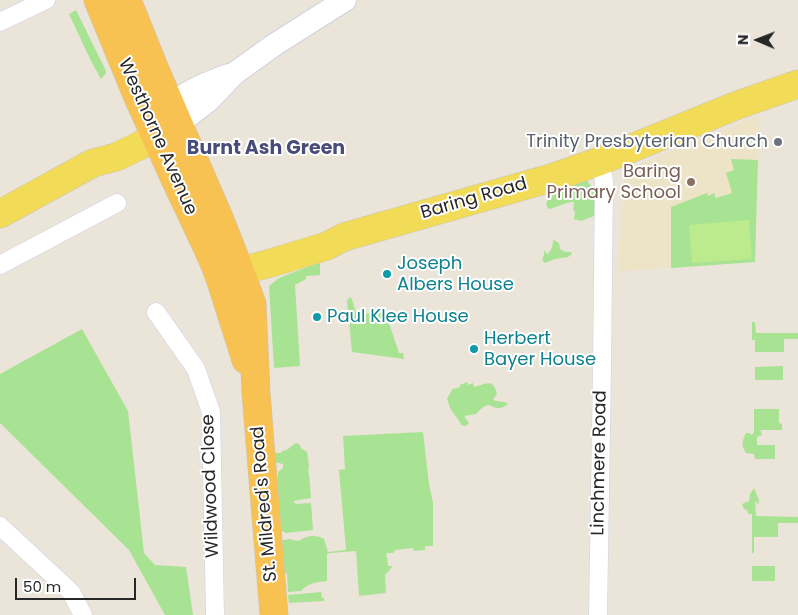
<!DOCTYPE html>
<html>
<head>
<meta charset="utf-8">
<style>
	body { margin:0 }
	#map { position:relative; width:798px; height:615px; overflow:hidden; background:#ebe4d8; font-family:Poppins,sans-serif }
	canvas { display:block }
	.north { position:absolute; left:733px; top:15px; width:50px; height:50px; -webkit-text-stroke:4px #fff; paint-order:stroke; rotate:271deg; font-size:14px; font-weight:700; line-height:20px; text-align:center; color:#272727 }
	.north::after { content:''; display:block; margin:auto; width:18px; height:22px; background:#272727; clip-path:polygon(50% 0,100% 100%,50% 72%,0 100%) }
	.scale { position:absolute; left:15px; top:578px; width:121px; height:22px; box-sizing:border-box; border:2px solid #272727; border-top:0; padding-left:6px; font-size:15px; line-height:18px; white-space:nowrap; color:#272727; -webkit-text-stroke:4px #fff; paint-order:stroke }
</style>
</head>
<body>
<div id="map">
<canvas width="798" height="615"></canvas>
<div class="north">N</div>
<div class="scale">50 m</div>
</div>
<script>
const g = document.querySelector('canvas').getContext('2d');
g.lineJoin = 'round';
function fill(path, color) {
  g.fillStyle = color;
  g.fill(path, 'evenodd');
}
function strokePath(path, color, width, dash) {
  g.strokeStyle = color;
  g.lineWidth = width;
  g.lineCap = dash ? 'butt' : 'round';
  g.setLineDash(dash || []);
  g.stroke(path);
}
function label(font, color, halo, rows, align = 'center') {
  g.font = font + ' Poppins,sans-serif';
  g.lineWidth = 4;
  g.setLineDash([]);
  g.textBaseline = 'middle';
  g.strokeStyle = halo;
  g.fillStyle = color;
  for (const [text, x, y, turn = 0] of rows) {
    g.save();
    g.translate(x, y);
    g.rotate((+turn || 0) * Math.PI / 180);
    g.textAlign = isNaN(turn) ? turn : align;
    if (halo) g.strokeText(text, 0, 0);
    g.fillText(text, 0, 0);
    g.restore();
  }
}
const education = new Path2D(`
	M760,115l-5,147 -137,9 7,-101z`);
const green = new Path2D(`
	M76,10l30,61v2l-5,6 -10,-18 -22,-47z
	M731,159l27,1 -3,102 -84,6v-61l36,-14 1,3 6,-3 2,5 16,-5 -6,-20 8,-3z
	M583,176l10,12 3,7 -1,18 -1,3 -13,5 -7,-2 1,-8 -2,-1 1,-8c-10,0 -17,6 -26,7l-2,-6 2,-3 -2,-1v-4c3,-3 6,-3 10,-2l3,3 4,-9z
	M554,240l5,3 1,6 5,3h6l1,2 -4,3 -13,2 -10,4 -3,-3 2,-5v-5l3,4c4,-2 6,-9 6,-13z
	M320,262v13l-14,1v3l-11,6 5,81 -26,2 -5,-82 10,-8z
	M351,297l6,18 28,-4 14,42h4l1,6 -52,-7 -5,-52z
	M752,322h3l1,11h42v6h-14v13h-29v-12h-3z
	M82,329l46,82 16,142 11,12 31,2 7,48h-28l-36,-65 -129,-127v-49z
	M783,366v14h-28v-13z
	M467,382l1,3 5,-2 1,4c13,-3 19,-9 23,7l-4,5c4,4 10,1 15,5 -4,4 -10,5 -15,3 -2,-1 -3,-2 -4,-2 -5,0 -10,6 -13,9l-12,2 5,7 -3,3 -5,-1c-2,-6 -6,-9 -9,-14 -3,-4 -3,-8 -5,-12l6,-11v1l7,-2v-2z
	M754,409h25v14l3,1v6h-24l3,1 1,4 -5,2v8h18v14h-20l-1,-5 -8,-1c-5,-8 -4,-12 0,-20h3l3,2 2,-3z
	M423,432l6,52 4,19v43h-8v4l-11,1 -1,-3 -18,2 -2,3h-6l-1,3 1,1 1,9h5l-8,9 1,18 -27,3 -3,-45 -26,2 -3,1v27c-10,1 -19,2 -26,10l-13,1 -1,-19h-5l-2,-32 9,-2 10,2c7,-5 16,-7 25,-2l4,13 18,-2 -7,-80 6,-1 -2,-33z
	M296,443l3,1 3,5 5,3 2,14 -1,7h1l2,25 -18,3 3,3 15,-1 2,27 -27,3 -4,-2 -3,2 -5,-53 4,-3v-5l5,-4v-4l-9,-2 -1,-9h8l1,-2c8,-1 8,-5 14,-8z
	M754,488l5,12 -1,5 -3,-5 1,16 42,1v6h-20v14h-24v15l-2,2v-40h-4l-1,-4 -3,-1 -2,-5 7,-3 1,-7z
	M752,566h23v15h-23z
	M321,592l1,6h2v3l-35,2 -1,-8z`);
const pitch = new Path2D(`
	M749,220l3,39 -60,4 -3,-38z`);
const minor = new Path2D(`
	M0,22l46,-22
	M0,265l117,-62
	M156,312l40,57 15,43 4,203
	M0,526l71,66 12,23
	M598,615l4,-247 2,-187 -4,-20`);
const tertiary = new Path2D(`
	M170,104c21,-14 36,-21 59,-29
	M178,124l30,-23 27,-28 39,-28 71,-45`);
const primary = new Path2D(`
	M0,214l93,-51 23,-6 23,-11 38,-21
	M218,274l4,2h6l12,-5 31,-8 56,-17 17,-9 207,-59 49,-17 135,-55 63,-22`);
const trunk = new Path2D(`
	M98,0l39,95 38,84 32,68 11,25 28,88
	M127,0l26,65 67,155 20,51 12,33 4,89 18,222`);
const markers = [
	[778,142,5,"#6b7280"],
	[691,182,5,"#8d6e63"],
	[387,274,5,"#0f9aa8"],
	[317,317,5,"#0f9aa8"],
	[474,349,5,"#0f9aa8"]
];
const streetNames = [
	["Westhorne Avenue",157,137,66],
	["Baring Road",474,199,-16],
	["Linchmere Road",600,463,-89],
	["Wildwood Close",211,486,-92],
	["St. Mildred's Road",265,504,-95]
];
const worshipNames = [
	["Trinity Presbyterian Church",768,142]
];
const educationNames = [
	["Baring",681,172],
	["Primary School",681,193]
];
const cultureNames = [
	["Joseph",397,264],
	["Albers House",397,285],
	["Paul Klee House",327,317],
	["Herbert",484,339],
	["Bayer House",484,360]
];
const neighbourhoodNames = [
	["Burnt Ash Green",266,149]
];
fill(education, '#ede4c7');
fill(green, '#a8e393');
fill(pitch, '#bceb8e');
strokePath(minor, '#ced0e1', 19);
strokePath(tertiary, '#ced0e1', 24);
strokePath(primary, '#c7c7c7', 29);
strokePath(trunk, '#c7c7c7', 29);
strokePath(minor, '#fff', 18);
strokePath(tertiary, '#fff', 22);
strokePath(primary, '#f2db56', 28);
strokePath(trunk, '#f8c252', 28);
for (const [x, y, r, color] of markers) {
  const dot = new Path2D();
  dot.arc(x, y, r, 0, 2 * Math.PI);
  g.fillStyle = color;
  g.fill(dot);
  strokePath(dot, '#fff', 2);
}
label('18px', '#272727', '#fff', streetNames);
label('18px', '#5b616d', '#fff', worshipNames, 'right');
label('18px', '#785e54', '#fff', educationNames, 'right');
label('18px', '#0d838f', '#fff', cultureNames, 'left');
label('bold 19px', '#484c78', '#fff', neighbourhoodNames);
</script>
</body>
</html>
